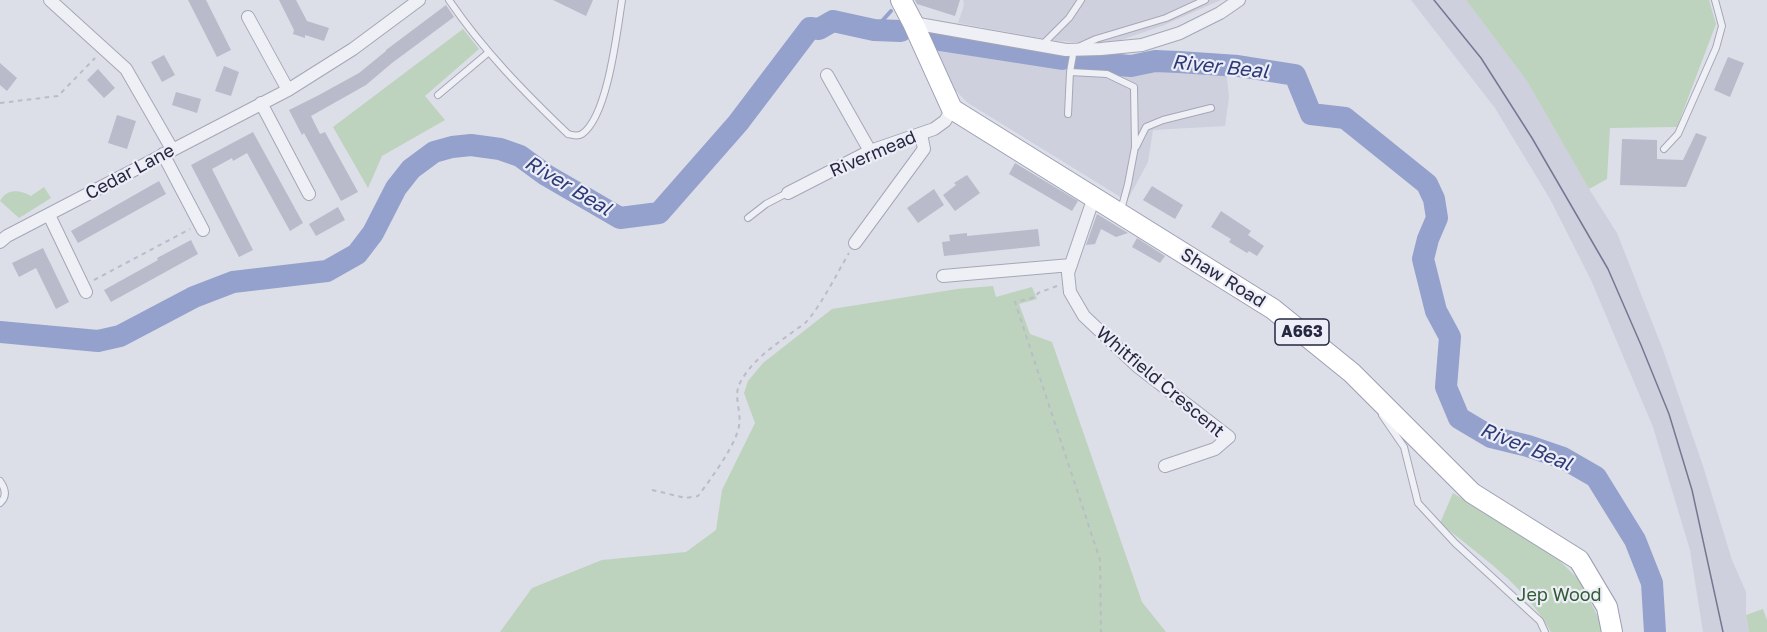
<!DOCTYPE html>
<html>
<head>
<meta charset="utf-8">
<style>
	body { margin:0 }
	canvas { display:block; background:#dcdee8 }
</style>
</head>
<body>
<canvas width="1767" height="632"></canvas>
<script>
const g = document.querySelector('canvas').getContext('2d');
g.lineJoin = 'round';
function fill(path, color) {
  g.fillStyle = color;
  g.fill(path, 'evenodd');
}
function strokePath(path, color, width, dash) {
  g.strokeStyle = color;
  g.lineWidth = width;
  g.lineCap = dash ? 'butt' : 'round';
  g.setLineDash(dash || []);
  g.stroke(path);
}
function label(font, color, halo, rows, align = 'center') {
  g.font = font + ' "Golos Text",sans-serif';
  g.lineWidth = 4.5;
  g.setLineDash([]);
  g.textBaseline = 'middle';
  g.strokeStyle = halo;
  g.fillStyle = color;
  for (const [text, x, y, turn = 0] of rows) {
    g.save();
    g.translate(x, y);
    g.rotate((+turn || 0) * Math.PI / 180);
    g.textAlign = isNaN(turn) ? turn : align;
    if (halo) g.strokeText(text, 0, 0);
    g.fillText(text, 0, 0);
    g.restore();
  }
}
const built = new Path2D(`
	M963,0h258l-59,26 -53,18 -52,-3 -99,-18 6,-18z
	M1411,0h55l61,81 62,108 28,44 46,117 40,116 29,94 14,32v23l3,17h-46l-13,-82 -37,-123 -62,-147 -41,-81 -55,-91z
	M932,42l181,26 76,-3 37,4 3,28 -4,29 -72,4 -5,32 -21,39 -159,-98 -19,-19z`);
const green = new Path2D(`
	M1466,0h243l7,24 -39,103 -67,1 -3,51 -18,10 -62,-108z
	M463,29l16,20 -54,47 20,24 -63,36 -14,32 -35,-61z
	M44,187l7,11 -32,20 -19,-17c7,-13 20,-11 31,-5z
	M993,286l3,11 36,-10 5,12 -18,5 11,30 22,8 90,260 24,30h-666l32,-44 70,-28 84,-8 30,-22 6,-40 33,-67 -11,-30 4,-12 15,-18 69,-54 125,-20z
	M1453,493l106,67 21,21 20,40 2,11h-51c-24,-45 -72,-77 -111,-109z
	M1763,609l4,11v12h-18l-3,-17z`);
const stream = new Path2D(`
	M874,30l17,-19`);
const river = new Path2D(`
	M933,39l129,20
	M1083,62l48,4 24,-5 24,1 59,4 57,9 16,39 34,4 82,66 7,15 3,19 -9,21 -5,20 13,52 14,26 -4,50 13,31 32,19 37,9 35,12 33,19 39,63 17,43 3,49
	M0,332l98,9 22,-5 74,-39 39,-15 94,-11 30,-17 16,-21 23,-45 15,-19 23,-17 18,-5 19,-2 29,4 20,7 26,19 74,43 39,-5 79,-90 72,-95 9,1 14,-8 41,9 27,1`);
const building = new Path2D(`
	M188,0h18l25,50 -14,7z
	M279,0h17l11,21 22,7 -5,13 -19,-6v3l-12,-4 1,-4z
	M553,0h40l-7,16z
	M915,0h45l-5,16 -38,-12z
	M446,5l8,12 -62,46 -26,22 -55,31 9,18 5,-2 33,60 -17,9 -37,-68 -2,2 -13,-25 30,-15 40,-22 27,-22v-1z
	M164,55l11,20 -13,7 -11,-20z
	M1728,57l16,6 -14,34 -16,-7z
	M0,63l17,15 -10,13 -7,-6z
	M224,66l15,6 -8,24 -16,-5z
	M98,69l17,19 -11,10 -17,-18z
	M176,92l25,7 -4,14 -25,-8z
	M117,115l19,6 -9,28 -19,-6z
	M253,132l50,91 -13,8 -43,-78 -14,8 -1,-3 -20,11 41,81 -14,7 -48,-92z
	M1696,133l11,4 -21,50 -66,-2 2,-46 35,1v19l26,1z
	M1015,163l63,38 -6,10 -63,-37z
	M967,175l13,18 -25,18 -12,-16 13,-10 -2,-2z
	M159,181l7,13 -88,49 -7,-12z
	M1152,186l31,19 -8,14 -32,-19z
	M934,189l10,16 -26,18 -11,-15z
	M338,207l7,13 -29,16 -7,-12z
	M1221,211l30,20 -3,4 16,11 -7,10 -8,-5 -2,2 -18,-11 2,-3 -20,-12z
	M1097,214l31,19 -12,4 -15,-8 -6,15 -9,1z
	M1038,229l2,17 -96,10 -2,-14 8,-1 -1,-6 18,-2v3z
	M1137,238l28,18 -5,7 -28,-16z
	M191,240l7,14 -87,48 -7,-12 54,-30 -1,-2z
	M43,248l26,54 -13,7 -20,-41 -17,9 -7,-14z`);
const path = new Path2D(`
	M0,103l58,-7 37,-38
	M94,280l96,-51
	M1057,286l-19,7 -2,4 -21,5 85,258 1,72
	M652,490l34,8 12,-2c12,-16 38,-51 41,-70 3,-16 -7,-30 2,-45 11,-20 31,-34 49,-47 5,-4 10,-7 15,-11 15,-15 32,-50 44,-70`);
const lane = new Path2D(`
	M449,0c34,50 75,92 119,134 4,1 9,3 14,0 26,-18 35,-103 40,-134
	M1042,45l27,-27 12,-18
	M438,95l51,-43
	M1068,114l2,-42
	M1136,147l10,-20 17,-7 48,-12
	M1664,149l14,-15 38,-86 6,-22 -7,-26
	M1121,210l7,-26 7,-37 -1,-60 -27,-13 -37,-2 4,-23 22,-10 70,-21 39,-18
	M748,218l18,-14 21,-11
	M1382,415l22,32 14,56 37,40 85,78 5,11
	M0,481c5,7 8,15 0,22`);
const street = new Path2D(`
	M50,0l76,69 46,80
	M248,17l40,73
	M913,23l153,27 35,-1 41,-4 38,-12 40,-20 19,-13
	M827,75l43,76
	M261,103l48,91
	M163,154l40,76
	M788,193l82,-42 64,-22 11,-8 7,-12
	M1094,197l-26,76 2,19 14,24 53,50 92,71 -14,12 -50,17
	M49,215l37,77
	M0,242l7,-6 281,-146 65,-41 66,-49
	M855,243l69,-94 -3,-15
	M943,276l128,-11`);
const primary = new Path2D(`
	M901,0l12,23 39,86 321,200 79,64 120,120 107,67 28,47 5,25`);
const tram = new Path2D(`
	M1434,0l47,58 51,80 76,131 33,76 28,69 23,76 31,142`);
const shields = [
	[1302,332,54]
];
const shieldNames = [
	["A663",1302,332]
];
const streetNames = [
	["Rivermead",873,154,-23],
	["Cedar Lane",130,172,-28],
	["Shaw Road",1223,278,32],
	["Whitfield Crescent",1160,382,40]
];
const parkNames = [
	["Jep Wood",1559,595]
];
const waterNames = [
	["River Beal",1220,67,6],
	["River Beal",568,186,31],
	["River Beal",1526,447,22]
];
fill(built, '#ced0dd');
fill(green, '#bdd3bd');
strokePath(stream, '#94a1cc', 4);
strokePath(river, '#94a1cc', 22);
fill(building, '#b9bbcb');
strokePath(lane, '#a5a7b6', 8);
strokePath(street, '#a5a7b6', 14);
strokePath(primary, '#9b9fb5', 22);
strokePath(path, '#babcc7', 2, [4.5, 4.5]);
strokePath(lane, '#eff0f6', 6);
strokePath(street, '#eff0f6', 12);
strokePath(primary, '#fff', 20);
strokePath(tram, '#757893', 1.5);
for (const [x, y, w] of shields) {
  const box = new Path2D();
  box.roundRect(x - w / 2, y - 13, w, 26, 4.5);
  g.fillStyle = '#ecedf6';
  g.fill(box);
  strokePath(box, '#252840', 1.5);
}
label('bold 16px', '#252840', null, shieldNames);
label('18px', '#252840', '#ecedf6', streetNames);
label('18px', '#315c33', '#ecedf6', parkNames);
label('italic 20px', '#2c3b77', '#ecedf6', waterNames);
</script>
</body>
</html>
